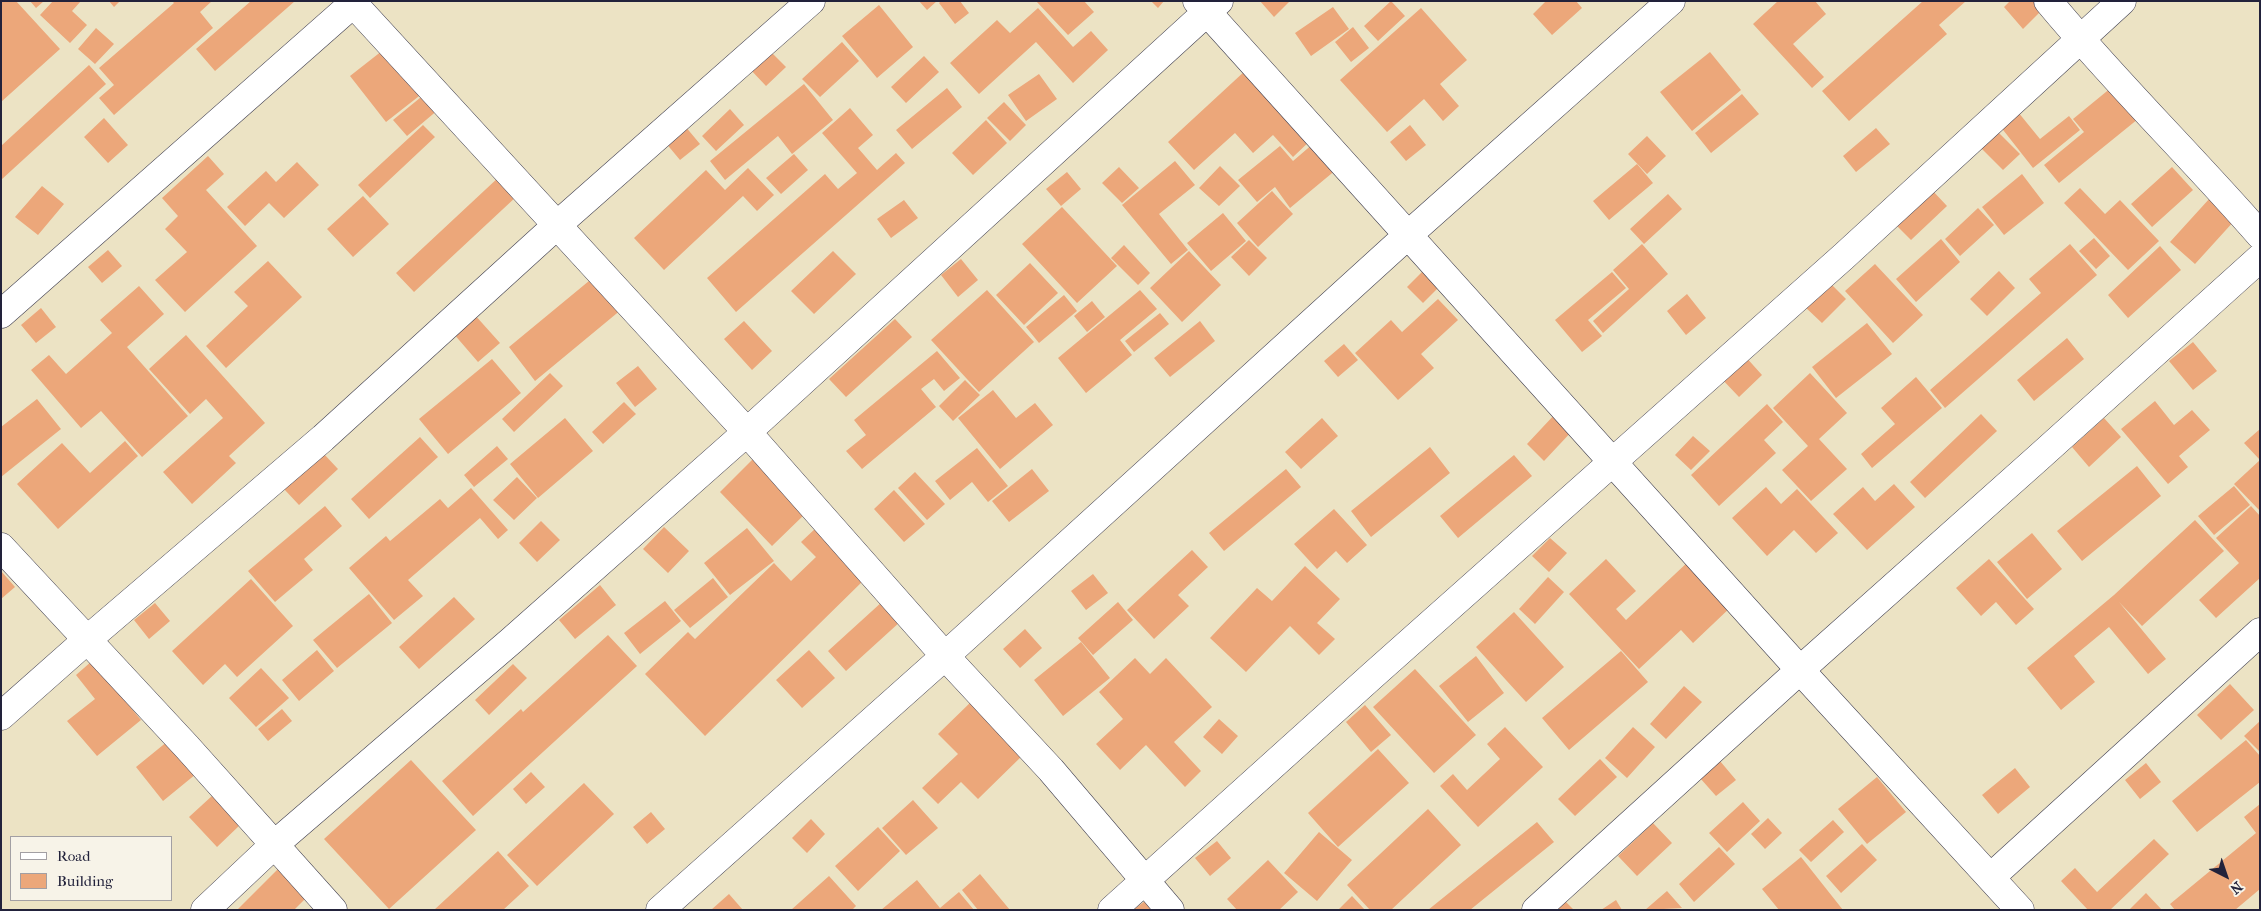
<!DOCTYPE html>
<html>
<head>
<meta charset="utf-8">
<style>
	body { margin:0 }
	#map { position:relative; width:2261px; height:911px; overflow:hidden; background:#ece3c4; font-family:"IM FELL French Canon",serif }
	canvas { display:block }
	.frame { position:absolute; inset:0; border:2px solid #22223b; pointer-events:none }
	.legend { position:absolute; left:10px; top:836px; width:162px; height:65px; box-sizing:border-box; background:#f7f3e8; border:1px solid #a29fa3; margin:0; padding:6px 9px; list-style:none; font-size:15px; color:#22223b }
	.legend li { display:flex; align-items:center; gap:10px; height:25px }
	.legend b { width:25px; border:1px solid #a29fa3 }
	.north { position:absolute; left:2201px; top:851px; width:50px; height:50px; -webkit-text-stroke:4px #f7f3e8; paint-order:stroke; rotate:139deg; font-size:14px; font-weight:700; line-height:20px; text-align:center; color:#22223b }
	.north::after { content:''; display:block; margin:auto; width:18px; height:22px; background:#22223b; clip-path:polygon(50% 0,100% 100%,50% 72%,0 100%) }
</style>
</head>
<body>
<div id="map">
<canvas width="2261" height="911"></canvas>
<div class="frame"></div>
<ul class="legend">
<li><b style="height:6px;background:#fff"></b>Road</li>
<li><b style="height:14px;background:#eca77a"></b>Building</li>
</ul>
<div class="north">N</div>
</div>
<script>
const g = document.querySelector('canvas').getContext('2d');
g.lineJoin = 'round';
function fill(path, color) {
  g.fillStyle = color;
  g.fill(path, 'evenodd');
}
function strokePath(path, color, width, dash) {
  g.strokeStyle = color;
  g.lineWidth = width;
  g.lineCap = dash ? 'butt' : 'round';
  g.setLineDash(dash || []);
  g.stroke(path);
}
const building = new Path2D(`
	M1,1h15l44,48 -59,53z
	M30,1h14l-8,7z
	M53,1h28l-9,10 15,14 -17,18 -30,-28z
	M109,1h11l-6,6z
	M172,1h40l-12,11 13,16 -99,87 -15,-17 15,-13 -15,-17 75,-65z
	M251,1h44l-80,70 -19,-22z
	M919,1h18l-10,9z
	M941,1h19l9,12 -14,11 -16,-21z
	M1036,1h48l10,11 -26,23z
	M1151,1h13l-6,7z
	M1260,1h30l-16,16z
	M1391,1l14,15 -27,25 -14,-15z
	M1546,1h30l6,7 -30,27 -19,-21z
	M1778,1h37l11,13 -33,30 31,33 -12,11 -59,-64z
	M1923,1h43l-27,24 8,9 -98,87 -27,-30z
	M2010,1h24l8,9 -19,19 -19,-22z
	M879,5l34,42 -36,31 -35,-42z
	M1333,7l16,22 -38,27 -16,-23z
	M1038,8l35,39 18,-16 17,19 -35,33 -37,-41 -57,52 -29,-31 47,-43 13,13z
	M1421,8l46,52 -27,24 19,22 -16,15 -19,-22 -37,33 -47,-52z
	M1353,27l16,21 -18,14 -16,-20z
	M96,28l18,16 -19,20 -17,-15z
	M842,42l17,19 -39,36 -18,-18z
	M387,47l36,46 -37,29 -36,-46z
	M769,50l17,17 -20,19 -17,-18z
	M1710,52l31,38 -49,41 -32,-39z
	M924,56l15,16 -33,31 -15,-16z
	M89,65l17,19 -105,96v-34z
	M1246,70l65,70 -18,17 -20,-22 -20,18 -18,-20 -41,37 -26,-28z
	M1039,74l18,25 -31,22 -18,-26z
	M804,84l29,36 -41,34 -14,-18 -53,44 -15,-19z
	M2112,87l26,32 -79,64 -15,-18 40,-33 -11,-13z
	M947,88l15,19 -50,42 -16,-19z
	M426,93l13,16 -32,27 -14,-16z
	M1742,94l17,20 -48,39 -16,-20z
	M1004,102l22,23 -16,16 -23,-23z
	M850,108l23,27 -15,13 19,22 19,-17 9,10 -169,149 -29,-34 118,-104 13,15 19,-16 -35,-40z
	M730,109l14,16 -28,26 -14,-15z
	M2018,112l22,27 29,-23 11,14 -47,38 -33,-42z
	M104,118l24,27 -20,18 -24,-26z
	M986,120l21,23 -34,32 -21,-22z
	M423,125l12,12 -65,61 -12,-13z
	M1410,125l16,20 -20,16 -16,-19z
	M685,126l15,18 -20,16 -15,-18z
	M1876,128l14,16 -34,28 -13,-16z
	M1996,130l24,24 -17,16 -24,-24z
	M1647,136l19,20 -19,18 -19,-20z
	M1314,143l23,26 -47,39 -15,-21 -18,15 -19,-22 42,-34 13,15z
	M794,154l14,16 -27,24 -15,-16z
	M208,156l16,18 -18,16 51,56 -72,66 -30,-32 32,-28 -22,-23 13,-13 -16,-18z
	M1175,161l20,24 -36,29 29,36 -17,14 -49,-59z
	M297,162l22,23 -35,33 -15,-15 -24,23 -18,-19 39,-36 10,11z
	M1637,164l16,19 -44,37 -16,-19z
	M1220,166l20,20 -21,20 -20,-18z
	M1119,167l20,21 -17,15 -20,-20z
	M2172,167l21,23 -41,37 -21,-23z
	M748,168l26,27 -17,16 -14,-15 -79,74 -30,-32 72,-68 19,20z
	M1067,172l14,17 -20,17 -15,-17z
	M2022,174l22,29 -40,32 -22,-28z
	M500,176l17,20 -103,96 -18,-19z
	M42,186l22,18 -26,31 -23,-18z
	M2080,188l25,26 15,-14 39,41 -31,29 -64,-67z
	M1931,189l16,17 -36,34 -17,-17z
	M1272,191l21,23 -35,33 -21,-24z
	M1668,194l14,15 -38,35 -14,-15z
	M363,196l26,28 -36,33 -26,-28z
	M2210,198l25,22 -40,44 -25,-22z
	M904,200l14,18 -27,20 -14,-19z
	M1062,207l55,59 -40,37 -55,-59z
	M1978,208l16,17 -34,31 -15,-17z
	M1223,213l23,28 -35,30 -24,-28z
	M2094,238l16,18 -14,13 -17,-18z
	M1941,239l19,23 -44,40 -20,-23z
	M1249,240l18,18 -18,18 -18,-19z
	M1642,244l26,30 -65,59 -10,-12 36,-32 -16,-19z
	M2070,244l27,31 -152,133 -15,-18 111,-97 -12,-14z
	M1124,245l26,28 -12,12 -27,-27z
	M2160,246l21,24 -53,48 -20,-23z
	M108,250l14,16 -20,17 -14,-16z
	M833,251l23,23 -42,40 -23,-23z
	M1189,251l32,34 -39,37 -32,-34z
	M961,259l17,21 -20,17 -17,-22z
	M268,261l34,36 -76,71 -20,-22 42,-40 -14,-14z
	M1030,263l28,30 -34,32 -28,-30z
	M1875,264l48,51 -30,28 -48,-52z
	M1425,269l16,16 -18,18 -16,-16z
	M1999,271l16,17 -28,28 -17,-17z
	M1612,272l14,16 -38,32 14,16 -20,16 -27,-32z
	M595,276l27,33 -87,72 -26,-34z
	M1828,281l18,18 -24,24 -18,-17z
	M139,286l25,28 -37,33 61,69 -46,41 -41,-46 -20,17 -50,-58 18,-15 17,19 46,-41 -12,-13z
	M987,290l47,52 -55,50 -48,-52z
	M1140,290l17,19 -37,31 12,15 -46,38 -28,-35z
	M1687,294l19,24 -20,17 -19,-24z
	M1064,295l13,16 -38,32 -13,-16z
	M1438,299l20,21 -37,34 13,14 -36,32 -43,-47 36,-33 11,12z
	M1092,301l13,16 -18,15 -13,-16z
	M41,308l15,19 -20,16 -15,-18z
	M1160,313l9,11 -35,28 -9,-11z
	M474,314l26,29 -22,19 -25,-29z
	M895,319l17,18 -66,60 -17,-18z
	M744,321l28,30 -20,19 -28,-31z
	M1200,321l15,20 -45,36 -16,-19z
	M1867,323l25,31 -56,44 -24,-31z
	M186,335l79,88 -36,33 7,7 -44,41 -29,-32 60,-54 -17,-19 -16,15 -41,-45z
	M2067,338l17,21 -50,42 -17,-21z
	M2193,342l24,29 -24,19 -24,-29z
	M1344,344l14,16 -20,17 -14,-16z
	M937,351l23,27 -16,13 -10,-12 -13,10 15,18 -74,62 -16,-18 20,-16 -12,-15z
	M1744,355l18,20 -23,22 -19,-20z
	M492,359l29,34 -73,61 -29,-35z
	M638,366l19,23 -22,18 -19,-24z
	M550,373l13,13 -49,46 -12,-13z
	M1810,373l37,40 -28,26 28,30 -36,32 -29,-31 26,-24 -35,-38z
	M1916,377l26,31 -70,60 -11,-14 34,-30 -14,-16z
	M965,380l15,15 -27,26 -14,-15z
	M993,390l23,28 19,-15 18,22 -53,44 -42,-51z
	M37,399l24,30 -60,48v-50z
	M2155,401l19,24 18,-15 18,20 -31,26 9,11 -20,17 -47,-55z
	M624,402l12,12 -33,30 -11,-12z
	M1767,404l16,18 -19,18 12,13 -57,53 -28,-31z
	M1556,413l18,16 -30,32 -17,-17z
	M1981,414l16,17 -72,67 -15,-16z
	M565,418l28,33 -55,47 -28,-34z
	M1322,418l16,18 -37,33 -16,-17z
	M2104,418l17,19 -32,30 -17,-20z
	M2260,429v82l-26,-27 26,-24 -16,-17z
	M1693,436l17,15 -19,19 -16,-15z
	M420,437l18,20 -69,62 -18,-20z
	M125,441l13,15 -80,73 -41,-45 45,-41 28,30z
	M497,446l11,13 -34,28 -10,-12z
	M1430,447l20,26 -79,64 -20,-26z
	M977,448l31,38 -20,16 -16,-20 -22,18 -15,-19z
	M323,453l15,16 -39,36 -15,-16z
	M1514,455l18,21 -74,62 -18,-22z
	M754,458l53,54 -35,34 -52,-54z
	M2137,466l24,30 -79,65 -25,-30z
	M1032,469l17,22 -40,31 -17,-21z
	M1286,469l15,18 -77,64 -15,-18z
	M915,472l30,32 -18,16 -29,-32z
	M517,477l20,21 -23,22 -21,-20z
	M1894,484l21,23 -48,43 -34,-36 30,-27 12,14z
	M2234,486l16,19 -36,30 -16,-19z
	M1766,487l15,17 16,-15 41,44 -22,20 -22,-23 -27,26 -35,-38z
	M471,488l37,42 -10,9 -18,-21 -72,62 15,16 -29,24 -45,-52 37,-32 4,5 50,-42 8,9z
	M894,490l31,34 -21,18 -30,-33z
	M325,506l17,20 -38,33 9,11 -38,32 -27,-31z
	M2251,506l9,10v62l-44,40 -17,-18 40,-37 -23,-25z
	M1334,509l33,36 -20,18 -11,-12 -19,18 -23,-25z
	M2195,520l29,31 -82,75 -23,-24 47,57 -18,15 -39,-47 -35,29 21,26 -34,28 -34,-42 87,-73z
	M541,521l19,19 -23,22 -18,-19z
	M664,527l25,24 -21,22 -25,-24z
	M817,527l49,51 -161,158 -60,-62 43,-42 7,7 79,-76 17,18 25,-24 -15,-15z
	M747,528l27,33 -44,34 -26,-32z
	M2032,533l30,36 -35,30 -30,-37z
	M1550,538l17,15 -18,19 -17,-16z
	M1192,550l16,17 -30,28 11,11 -35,33 -27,-29z
	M1606,559l30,32 -20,18 10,11 64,-60 43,45 -40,38 -12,-13 -42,39 -70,-75z
	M1989,559l45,50 -18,16 -20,-23 -15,14 -25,-28z
	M1305,566l35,33 -23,24 18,16 -16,16 -29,-29 -44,46 -36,-34 47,-50 15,13z
	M1,571l14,16 -14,12z
	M1093,574l15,19 -22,17 -15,-19z
	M1548,577l16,15 -29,32 -16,-15z
	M713,578l15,19 -38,31 -16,-18z
	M251,579l42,47 -56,51 -12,-13 -22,21 -31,-34z
	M600,585l16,20 -41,34 -16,-19z
	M369,594l23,29 -55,45 -24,-28z
	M454,597l21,22 -56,50 -20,-22z
	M665,601l16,20 -41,33 -16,-21z
	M883,601l18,20 -55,50 -18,-20z
	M1118,602l15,18 -40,35 -15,-17z
	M155,603l15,18 -21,18 -15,-19z
	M1514,612l50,55 -38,35 -50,-55z
	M1025,629l17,19 -22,20 -17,-19z
	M608,635l29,31 -164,150 -31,-35 79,-72 2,3z
	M1081,642l29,36 -47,38 -29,-36z
	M317,650l17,21 -35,30 -17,-21z
	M809,650l26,28 -33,30 -26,-28z
	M1621,651l27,31 -79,68 -27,-32z
	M1476,656l28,37 -36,29 -29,-36z
	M1135,658l15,16 16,-16 46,49 -38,35 27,29 -16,16 -39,-42 -26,25 -24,-26 27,-25 -24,-27z
	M92,661l49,59 -44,36 -30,-35 28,-22 -19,-24z
	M513,664l14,14 -38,37 -14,-15z
	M261,668l28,30 -33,29 -27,-29z
	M1415,669l61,66 -42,38 -61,-66z
	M2230,684l24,26 -33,30 -24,-25z
	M1684,686l18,16 -36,37 -16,-15z
	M974,699l51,54 -47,46 -17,-17 -23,22 -16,-16 36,-34 -20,-20z
	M1365,705l26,30 -20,17 -25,-30z
	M282,709l10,12 -24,20 -10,-12z
	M1219,719l19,17 -16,18 -19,-17z
	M2260,721v31l-16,-16z
	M1505,727l38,40 -65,60 -38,-41 13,-12 14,16 33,-31 -13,-15z
	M1633,727l22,20 -28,31 -22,-20z
	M2246,740l14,16v26l-63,50 -25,-31z
	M168,741l28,33 -33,27 -27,-34z
	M1378,749l31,34 -71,64 -30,-34z
	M1600,759l17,18 -42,39 -17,-17z
	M411,760l65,70 -87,79 -65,-70z
	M1720,761l16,19 -20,16 -16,-18z
	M2146,763l15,19 -21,17 -15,-19z
	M2015,768l15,19 -32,27 -16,-19z
	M531,772l14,15 -19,17 -13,-15z
	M1877,777l29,35 -39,32 -29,-35z
	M584,783l30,31 -77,72 -30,-31z
	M213,795l28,29 -24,23 -28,-30z
	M913,800l25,28 -32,27 -24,-27z
	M1743,802l17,19 -33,31 -18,-19z
	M2260,804v85l-25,21h-60l-5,-6 86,-71 -12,-16z
	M1428,809l33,36 -70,65h-21l-23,-25z
	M651,812l14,17 -18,15 -14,-17z
	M1768,818l14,15 -17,16 -14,-15z
	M811,819l14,15 -18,19 -15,-15z
	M1833,820l11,12 -33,30 -12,-12z
	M1537,822l17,20 -84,68h-42z
	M1653,823l19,20 -35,33 -19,-20z
	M878,827l22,24 -42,40 -23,-25z
	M1319,832l33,28 -35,41 -33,-28z
	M2154,839l15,15 -59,56h-22l-27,-29 14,-13 22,24z
	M1217,841l14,17 -21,18 -15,-18z
	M1862,844l15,16 -36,33 -15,-17z
	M1719,847l16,17 -41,38 -15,-18z
	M498,851l31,35 -26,24h-69z
	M1801,857l42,53h-64l-17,-21z
	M1268,860l30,32 -19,18h-42l-10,-11z
	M281,866l29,28 -16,16h-57z
	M980,874l30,36h-32l-16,-20z
	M829,876l27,30 -4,4h-61z
	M917,880l23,28 19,-16 15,18h-93z
	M1667,891l15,17 -37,2z
	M2146,893l16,17h-33z
	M729,894l14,16h-32z
	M1152,896l11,14h-30z
	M1352,896l13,14h-27z
	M1564,900l10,10h-19z
	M1616,900l6,10h-21z`);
const minor = new Path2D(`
	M351,1l396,431 198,224 106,114 119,140
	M1197,1l603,669 220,240
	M2048,1c67,81 143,155 212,234
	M1,314l355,-313
	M1,547l186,200 146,163
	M1,716l87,-77 235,-201 233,-212 255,-225
	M1991,877l269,-245
	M205,910l70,-66 236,-203 236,-209 472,-431
	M660,910l285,-254 463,-421 263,-234
	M1112,910l261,-235 470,-418 279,-256
	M1536,910l264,-240 238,-212 222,-200`);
fill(building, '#eca77a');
strokePath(minor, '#403f50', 29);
strokePath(minor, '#fff', 28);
</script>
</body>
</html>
